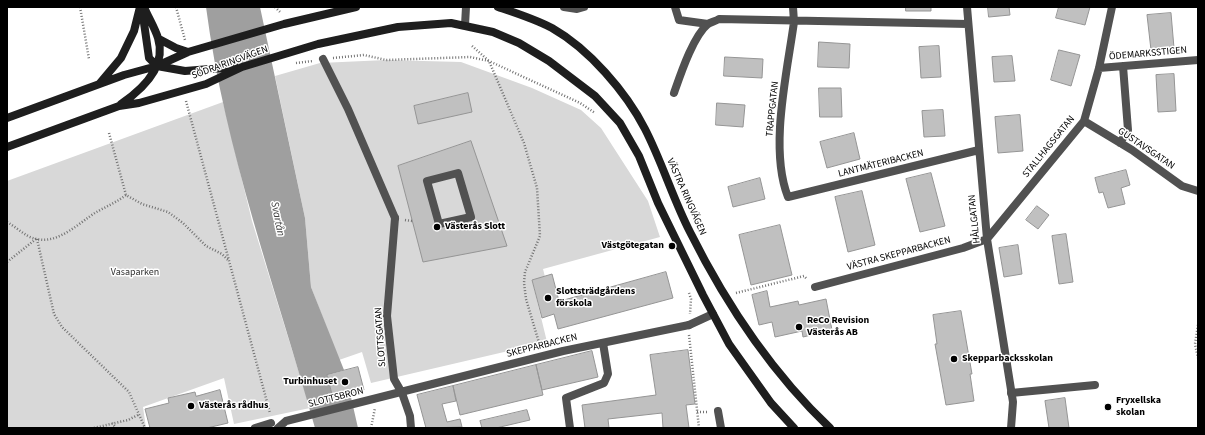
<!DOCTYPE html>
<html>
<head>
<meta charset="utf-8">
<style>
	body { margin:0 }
	#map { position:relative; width:1205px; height:435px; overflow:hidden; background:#fff; font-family:"Source Sans 3",sans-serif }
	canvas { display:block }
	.frame { position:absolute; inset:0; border:8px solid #000; pointer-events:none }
</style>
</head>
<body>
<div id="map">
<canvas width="1205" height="435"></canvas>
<div class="frame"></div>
</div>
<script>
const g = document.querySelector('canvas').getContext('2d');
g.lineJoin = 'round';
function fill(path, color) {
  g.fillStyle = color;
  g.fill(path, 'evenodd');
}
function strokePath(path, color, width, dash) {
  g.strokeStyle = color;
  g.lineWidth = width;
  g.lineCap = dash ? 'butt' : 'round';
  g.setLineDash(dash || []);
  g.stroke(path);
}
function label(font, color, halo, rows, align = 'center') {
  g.font = font + ' "Source Sans 3",sans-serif';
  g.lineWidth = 3;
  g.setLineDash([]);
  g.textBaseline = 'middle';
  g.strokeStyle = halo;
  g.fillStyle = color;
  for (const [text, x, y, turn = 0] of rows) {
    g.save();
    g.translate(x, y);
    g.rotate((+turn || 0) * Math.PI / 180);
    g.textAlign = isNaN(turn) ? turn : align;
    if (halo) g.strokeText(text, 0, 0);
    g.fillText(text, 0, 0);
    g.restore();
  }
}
const green = new Path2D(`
	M386,60l75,2 71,26 49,22 20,18 47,73 12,36 -117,32 2,8 -13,3 15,62 -176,41 -9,-31 -23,8 -28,-73 -6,-69 -30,-142 45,-13z
	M223,102l29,119 58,187 -76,16 -10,-46 -81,29 3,21h-139v-247z`);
const water = new Path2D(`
	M206,7h54l45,211 6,69 33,83 -17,5 6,23 17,-5 8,35h-43c-39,-140 -90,-276 -109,-421z`);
const building = new Path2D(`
	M906,7h25v4h-25z
	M988,7h21l1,8 -21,2z
	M1059,7h31l-5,18 -29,-7z
	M1171,13l3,35 -23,2 -4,-35z
	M819,42l31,2 -1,24 -31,-1z
	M939,46l2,31 -20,1 -2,-31z
	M1059,50l21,5 -9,31 -20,-6z
	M1012,56l3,25 -21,1 -2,-25z
	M725,57l38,2 -1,19 -38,-2z
	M1174,74l2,37 -18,1 -2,-37z
	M819,88h22l1,29h-22z
	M468,93l4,19 -54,12 -4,-18z
	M717,103l28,2 -2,22 -27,-2z
	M943,110l2,26 -21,1 -2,-26z
	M1020,115l3,36 -25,2 -3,-36z
	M854,133l6,26 -33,9 -7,-26z
	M471,141l36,105 -84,16 -25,-96zM458,173l13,44 -32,7 -12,-43z
	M1126,170l4,15 -9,3 4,16 -17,4 -5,-16 -4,1 -4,-15z
	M931,173l14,53 -25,6 -14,-53z
	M760,178l5,21 -32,8 -5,-20z
	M862,191l13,54 -27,7 -13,-55z
	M1037,206l12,9 -11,14 -12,-9z
	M780,225l12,50 -41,10 -12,-50z
	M1066,234l7,48 -14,2 -7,-48z
	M1018,245l4,29 -18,3 -5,-29z
	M666,272l7,26 -115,31 -4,-15 -12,4 -10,-38 20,-6 7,27z
	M767,291l3,16 28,-6 1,4 27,-6 6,31 -29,7 -1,-6 -27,6 -3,-15 -13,3 -7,-30z
	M961,311l11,63h-2l4,27 -28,4 -11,-61h2l-4,-29z
	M688,350l7,54 -9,1 3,23h-26l-1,-15 -54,6 1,9h-24l-3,-23 74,-10 -6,-40z
	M592,351l6,26 -56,13 -6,-25z
	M536,365l7,30 -83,20 -7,-29z
	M358,367l6,23 -31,8 -6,-23z
	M453,386l3,15 -14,3 5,18 13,-3 2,8 -36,1 -9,-33z
	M220,390l8,33 -21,5h-57l-5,-19 24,-6 -1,-5 27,-6 1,4z
	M1065,398l4,30h-20l-4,-27z
	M527,410l3,10 -34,8h-14l-2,-7z`);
const path = new Path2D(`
	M80,7l9,52
	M176,7l9,33
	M275,7l5,5
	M472,46l17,15 35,82 13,45 3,48 -15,36 -1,11 2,16 14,47
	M333,58l31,-3 22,5 84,-3 19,4 91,42 15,10
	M296,63l17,-2
	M186,101l84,312
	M109,133l17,62 16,9 26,8 15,11 23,23 16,8 6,6
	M405,220l7,1
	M7,222c7,4 14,10 21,14 23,12 44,-7 61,-19 12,-9 24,-12 37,-22
	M37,239l17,75 8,13 67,65 16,36
	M7,262l29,-23
	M689,293l2,6 -1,15
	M736,293l68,-17 3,3
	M1198,325l-3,19 3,14
	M689,335l10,93
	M697,412h12
	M112,423l4,5
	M94,428l34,-8 10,-5
	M371,428l4,-20`);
const service = new Path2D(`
	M564,7l13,2 7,-2
	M323,59l25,50 47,109
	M689,325l24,-11
	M1011,393l84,-8
	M570,428l-4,-30 38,-15 4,-9 -5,-31`);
const pedestrian = new Path2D(`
	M458,173l13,44 -32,7 -12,-43z
	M255,428l16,-5`);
const minor = new Path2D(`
	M675,7l4,13 29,4
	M793,7l1,15c-7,51 -25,127 -6,175l191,-47
	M967,7l20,232 26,163 -2,26
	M465,25l1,-18
	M1099,68l99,-8
	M674,93c6,-17 19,-57 34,-69 3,-2 8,-3 11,-5l249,5
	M1084,121l48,29 50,36 16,5
	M1120,143l8,-13 -5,-64
	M395,218l-8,98 7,63 8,14 8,23 1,12
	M815,287l148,-39 24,-9 97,-118 15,-53 13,-61
	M718,411l3,17
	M278,428l8,-7 277,-70 126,-26`);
const secondary = new Path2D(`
	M498,7c18,6 37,12 54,21 37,21 74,64 93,101 17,33 28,70 45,103 36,72 81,140 140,196
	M142,9l7,49 8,8
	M159,39l17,9 12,4
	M157,66l28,5 50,-4
	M100,83l21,-25 13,-27 6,-24
	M121,104c22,-15 46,-37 37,-66 -3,-10 -10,-21 -14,-31
	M7,118l117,-43 33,-9 31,-14 96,-28 72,-17
	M7,147l112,-41 20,-3 67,-19 36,-17 76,-23 80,-17 53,-4 42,9 26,11 30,18 46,35 25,27 19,33 19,47 45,92 26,49 42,59 23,25`);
const markers = [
	[437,227,4,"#000"],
	[672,246,4,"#000"],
	[548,298,4,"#000"],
	[799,327,4,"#000"],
	[954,359,4,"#000"],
	[345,382,4,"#000"],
	[191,406,4,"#000"],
	[1108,407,4,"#000"]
];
const streetNames = [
	["ÖDEMARKSSTIGEN",1148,54,-5],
	["SÖDRA RINGVÄGEN",230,63,-20],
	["TRAPPGATAN",773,109,-84],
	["STALLHAGSGATAN",1049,147,-51],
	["GUSTAVSGATAN",1146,149,34],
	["LANTMÄTERIBACKEN",881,164,-14],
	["VÄSTRA RINGVÄGEN",686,197,66],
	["HÅLLGATAN",975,219,-96],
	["VÄSTRA SKEPPARBACKEN",899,254,-15],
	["SLOTTSGATAN",381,337,-94],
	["SKEPPARBACKEN",542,346,-14],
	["SLOTTSBRON",336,398,-14]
];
const poiNames = [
	["Västerås Slott",445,227],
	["Västgötegatan",664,246,"right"],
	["Slottsträdgårdens",556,292],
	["förskola",556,304],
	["ReCo Revision",807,321],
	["Västerås AB",807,333],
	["Skepparbacksskolan",962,359],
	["Turbinhuset",337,382,"right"],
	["Fryxellska",1116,401],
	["skolan",1116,413],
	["Västerås rådhus",199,406]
];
const parkNames = [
	["Vasaparken",135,273]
];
const waterNames = [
	["Svartån",277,219,79]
];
fill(green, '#d8d8d8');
fill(water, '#9f9f9f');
fill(building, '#c0c0c0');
strokePath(building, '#959595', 1);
strokePath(path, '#737373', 2.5, [1, 2]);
strokePath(service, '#515151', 8);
strokePath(pedestrian, '#515151', 8);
strokePath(minor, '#515151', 8);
strokePath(secondary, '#1e1e1e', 8);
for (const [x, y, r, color] of markers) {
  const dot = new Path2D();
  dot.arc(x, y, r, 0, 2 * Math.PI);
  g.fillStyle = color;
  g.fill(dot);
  strokePath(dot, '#fff', 1.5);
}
label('10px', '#000', '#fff', streetNames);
label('bold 10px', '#000', '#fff', poiNames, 'left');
label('10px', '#2f2f2f', '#fff', parkNames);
label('italic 11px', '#404040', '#fff', waterNames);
</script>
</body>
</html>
